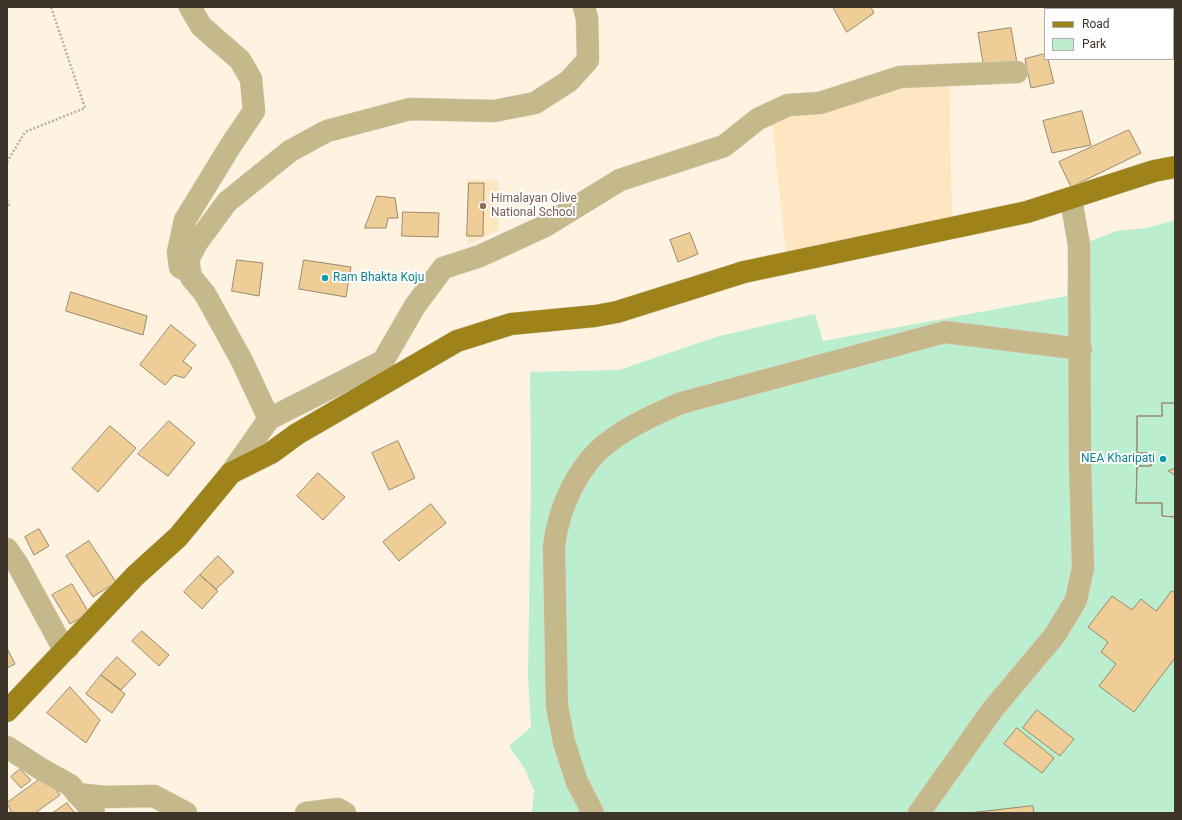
<!DOCTYPE html>
<html>
<head>
<meta charset="utf-8">
<style>
	body { margin:0 }
	#map { position:relative; width:1182px; height:820px; overflow:hidden; background:#fef3e0; font-family:Roboto,sans-serif }
	canvas { display:block }
	.frame { position:absolute; inset:0; border:8px solid #3d3529; pointer-events:none }
	.legend { position:absolute; left:1044px; top:8px; width:130px; height:52px; box-sizing:border-box; background:#fff; border:1px solid #b1aea9; margin:0; padding:5px 7px; list-style:none; font-size:12px; color:#3d3529 }
	.legend li { display:flex; align-items:center; gap:8px; height:20px }
	.legend b { width:20px; border:1px solid #b1aea9 }
</style>
</head>
<body>
<div id="map">
<canvas width="1182" height="820"></canvas>
<div class="frame"></div>
<ul class="legend">
<li><b style="height:5px;background:#9d831a"></b>Road</li>
<li><b style="height:11px;background:#baeece"></b>Park</li>
</ul>
</div>
<script>
const g = document.querySelector('canvas').getContext('2d');
g.lineJoin = 'round';
function fill(path, color) {
  g.fillStyle = color;
  g.fill(path, 'evenodd');
}
function strokePath(path, color, width, dash) {
  g.strokeStyle = color;
  g.lineWidth = width;
  g.lineCap = dash ? 'butt' : 'round';
  g.setLineDash(dash || []);
  g.stroke(path);
}
function label(font, color, halo, rows, align = 'center') {
  g.font = font + ' Roboto,sans-serif';
  g.lineWidth = 4;
  g.setLineDash([]);
  g.textBaseline = 'middle';
  g.strokeStyle = halo;
  g.fillStyle = color;
  for (const [text, x, y, turn = 0] of rows) {
    g.save();
    g.translate(x, y);
    g.rotate((+turn || 0) * Math.PI / 180);
    g.textAlign = isNaN(turn) ? turn : align;
    if (halo) g.strokeText(text, 0, 0);
    g.fillText(text, 0, 0);
    g.restore();
  }
}
const built = new Path2D(`
	M949,78l3,139 -166,35 -14,-130 90,-35z
	M467,179l31,2 1,49 -31,14z`);
const green = new Path2D(`
	M1175,220v593h-643l2,-22 -9,-22 -16,-23 22,-19 -3,-50 3,-206 -1,-99 89,-2 100,-34 96,-22 8,27 244,-45 2,-46 47,-19 31,-3z`);
const building = new Path2D(`
	M833,7h38l3,6 -27,19z
	M1108,7h11l-5,2h-5z
	M1011,28l6,35 -33,6 -6,-36z
	M1045,54v5h3l6,24 -23,5 -6,-29z
	M1082,111l9,34 -39,8 -9,-32z
	M1129,130l12,23 -70,34 -12,-25z
	M469,183h15l-1,53h-16z
	M377,196l18,2 3,20h-10l-2,10h-21z
	M403,212l36,1 -1,24 -36,-1z
	M690,233l8,21 -20,8 -8,-22z
	M237,260l26,3 -4,33 -27,-5z
	M304,260l47,7 -5,30 -47,-8z
	M71,292l76,24 -4,19 -77,-24z
	M171,325l25,20 -13,16 9,7 -8,10 -10,-3 -9,10 -25,-20z
	M1162,403h13v65l-7,3 7,4v42l-13,-1v-13h-26l1,-37h14v-13h-14v-37h25z
	M1162,403h13v114l-13,-1v-13h-26l1,-37h14v-13h-14v-37h25z
	M169,421l26,22 -27,33 -30,-22z
	M110,426l26,22 -38,44 -26,-23z
	M398,441l17,37 -26,12 -17,-37z
	M318,473l27,24 -22,23 -26,-24z
	M431,504l15,19 -47,38 -16,-19z
	M39,529l10,17 -15,9 -9,-18z
	M89,541l27,41 -23,15 -27,-41z
	M218,556l16,16 -18,17 -16,-14z
	M200,575l18,16 -16,18 -18,-17z
	M72,584l17,29 -19,11 -18,-29z
	M1172,591l3,2v65l-41,54 -35,-26 17,-22 -15,-12 7,-10 -20,-15 24,-31 20,14 9,-11 15,12z
	M142,631l27,24 -10,11 -27,-25z
	M7,648l8,16 -8,4z
	M117,657l19,17 -15,16 -20,-15z
	M101,675l24,19 -13,19 -26,-19z
	M70,687l30,33 -14,23 -39,-30z
	M1037,710l37,29 -14,17 -37,-28z
	M1017,728l37,30 -12,15 -38,-29z
	M20,769l11,11 -10,8 -10,-11z
	M46,775l14,20 -25,18h-23l-5,-10z
	M67,803l8,10h-22z
	M1033,806l1,7h-64z`);
const path = new Path2D(`
	M7,162l18,-30 60,-24 -34,-101
	M7,200l2,5h-2`);
const minor = new Path2D(`
	M183,269l-3,-2 -2,-15 7,-32 46,-75 23,-34 -3,-32 -11,-19 -39,-34 -11,-19
	M269,419l114,-58 32,-55 28,-38 37,-12 65,-30 75,-46 104,-34 34,-27 30,-14 32,-2 80,-26 117,-5
	M231,473l38,-54 -27,-58 -37,-67 -14,-17 -3,-17 8,-16 31,-42 63,-51 37,-20 83,-22 84,2 41,-8 34,-22 19,-21 -1,-42 -3,-11
	M7,549l11,16 44,81 6,2
	M7,747l34,22 29,16 24,28
	M77,794l28,3 49,-1 32,17
	M306,813l32,-4 7,4
	M593,813l-16,-31 -13,-40 -7,-36 -3,-159c4,-38 24,-83 56,-106 21,-16 46,-27 71,-38l264,-71 136,17
	M919,813l74,-104 62,-74 21,-35 7,-32 -3,-107 -1,-216 -8,-46`);
const major = new Path2D(`
	M7,711l128,-135 43,-39 53,-64 40,-20 26,-19 160,-93 54,-17 84,-8 22,-4 127,-40 283,-60 127,-41 21,-4`);
const markers = [
	[483,206,4,"#8d6e63"],
	[325,278,4,"#0f9aa8"],
	[1163,459,4,"#0f9aa8"]
];
const educationNames = [
	["Himalayan Olive",491,199],
	["National School",491,213]
];
const cultureNames = [
	["Ram Bhakta Koju",333,278],
	["NEA Kharipati",1155,459,"right"]
];
fill(built, '#fde6c0');
fill(green, '#baeece');
fill(building, '#eecd97');
strokePath(building, '#9a896d', 1);
strokePath(minor, '#dbd1bf', 23);
strokePath(major, '#dbd1bf', 23);
strokePath(path, '#bab09f', 2.5, [2, 2]);
strokePath(minor, '#c5b88a', 22);
strokePath(major, '#9d831a', 22);
for (const [x, y, r, color] of markers) {
  const dot = new Path2D();
  dot.arc(x, y, r, 0, 2 * Math.PI);
  g.fillStyle = color;
  g.fill(dot);
  strokePath(dot, '#fff', 1.5);
}
label('12px', '#785e54', '#fff', educationNames, 'left');
label('12px', '#0d838f', '#fff', cultureNames, 'left');
</script>
</body>
</html>
